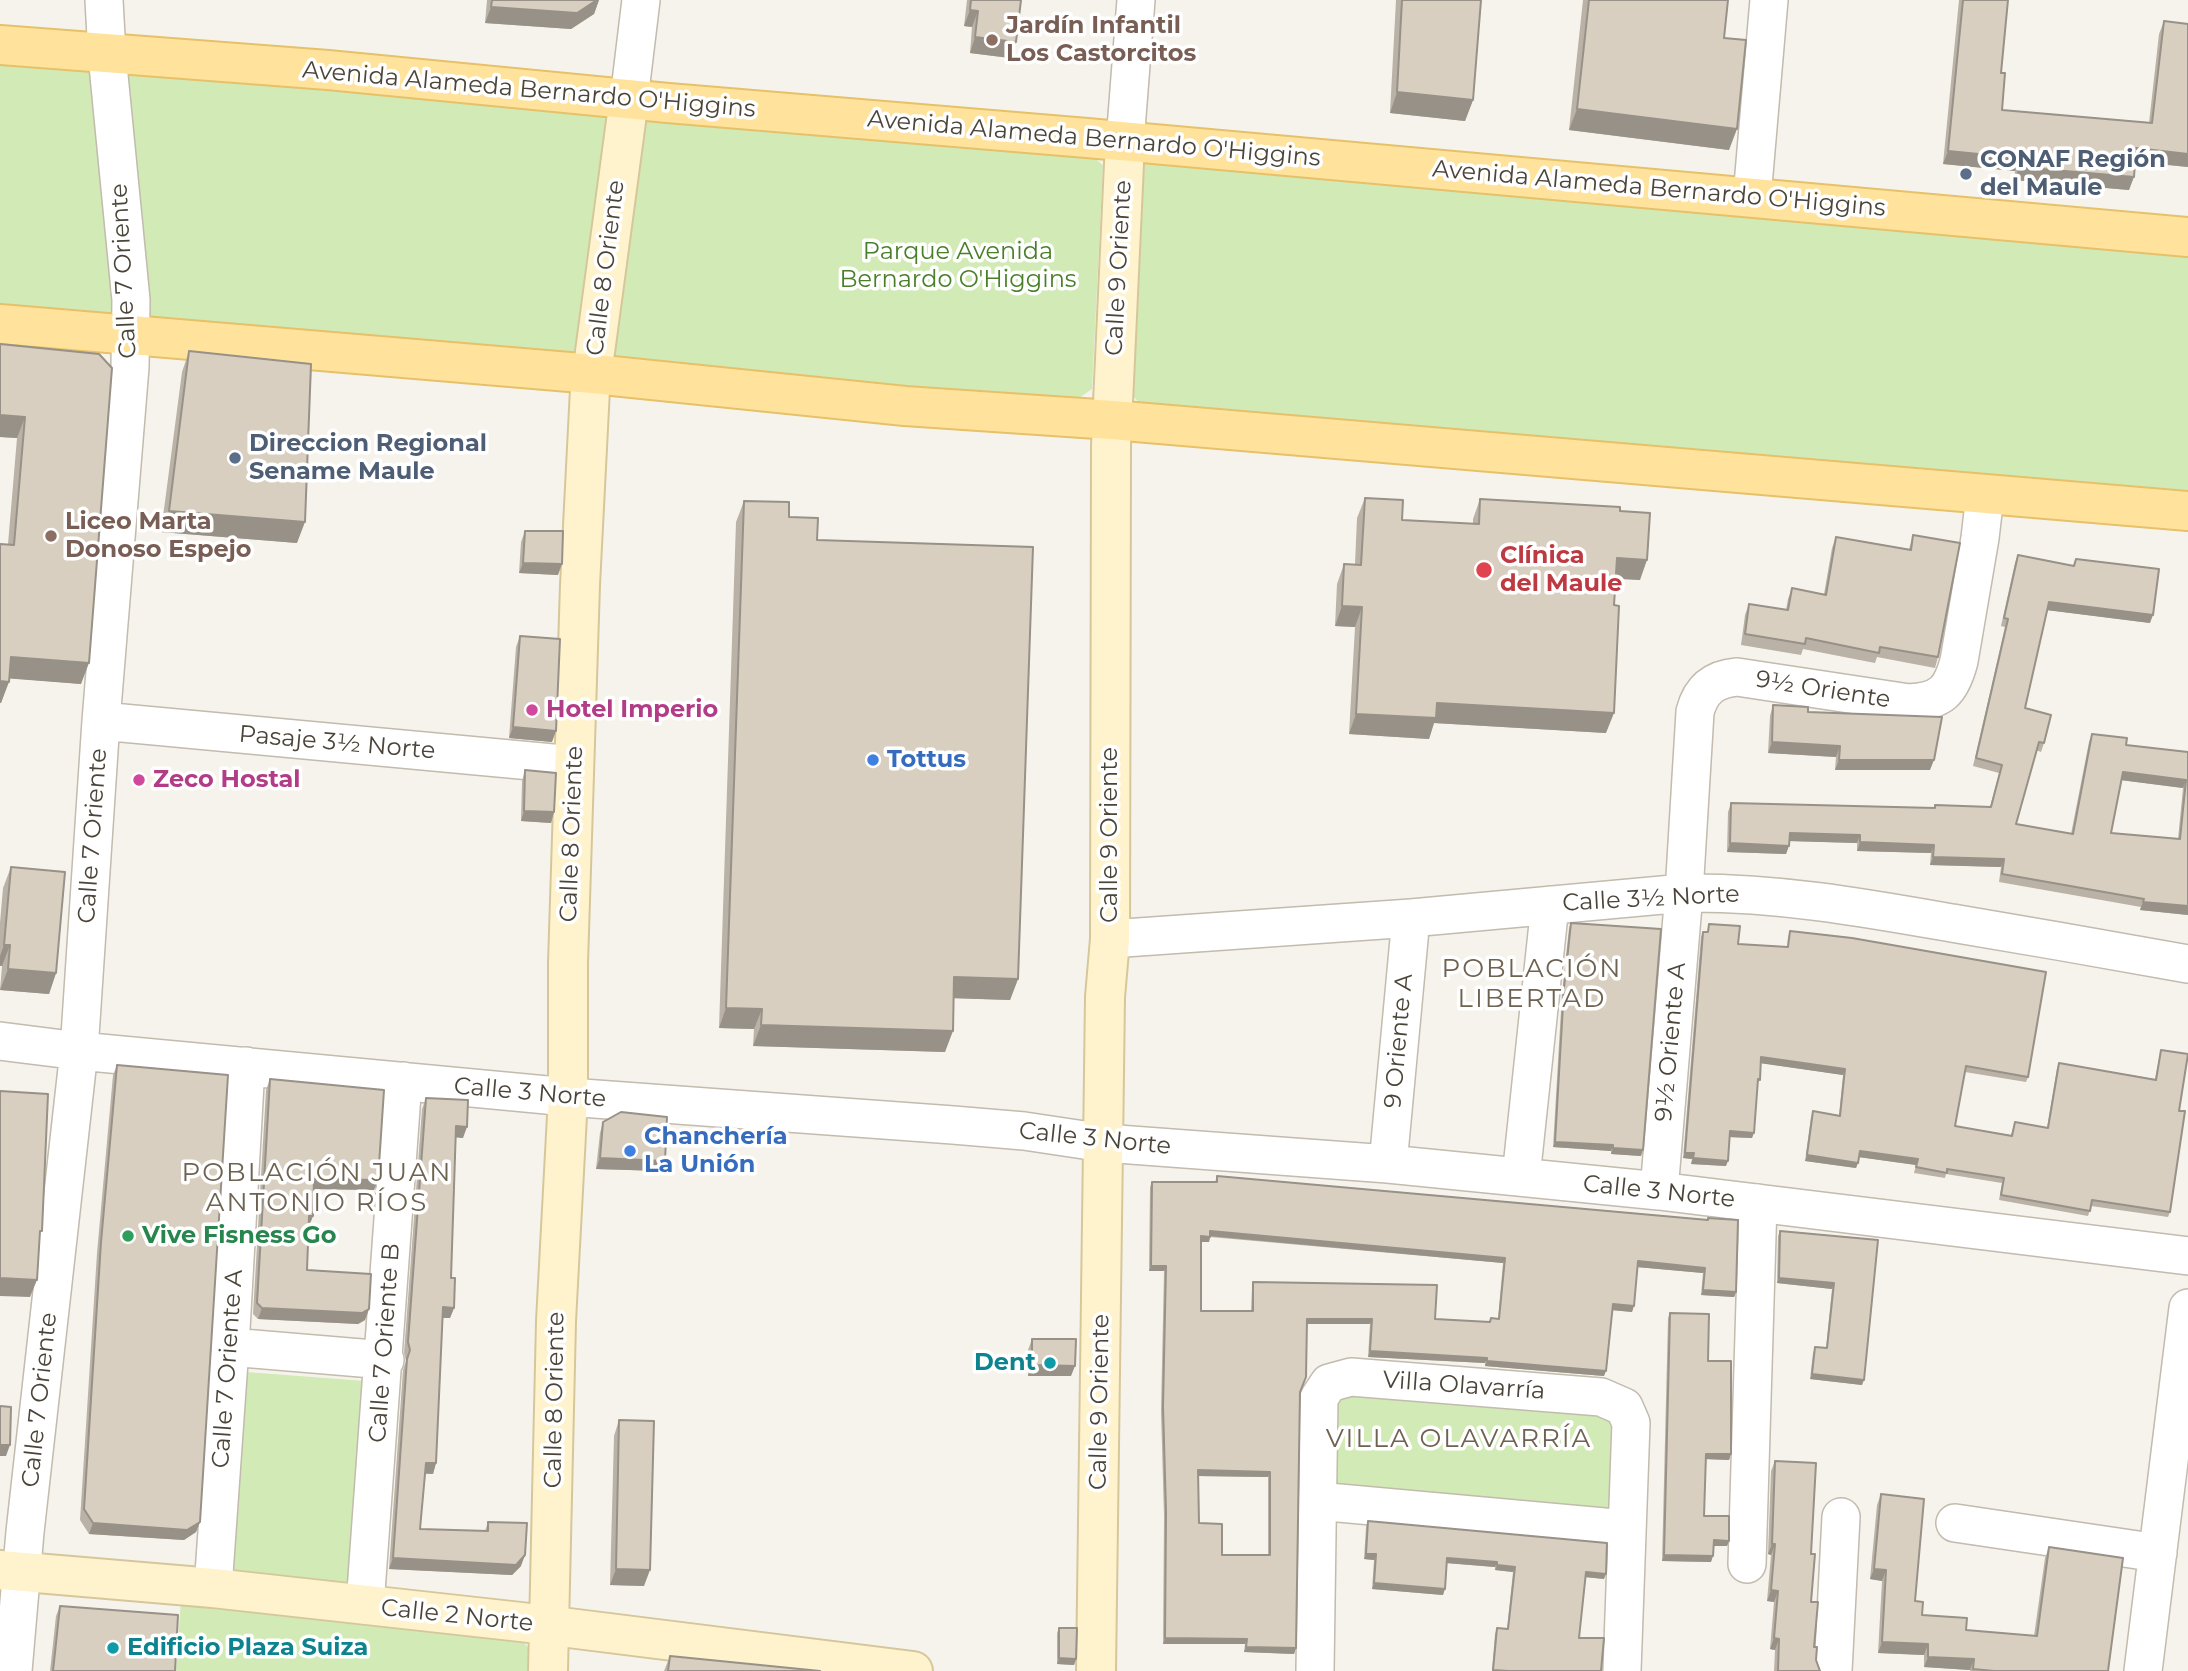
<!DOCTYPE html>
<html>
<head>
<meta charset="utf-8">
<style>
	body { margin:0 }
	canvas { display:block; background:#f6f3ec }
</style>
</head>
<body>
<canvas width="2188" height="1671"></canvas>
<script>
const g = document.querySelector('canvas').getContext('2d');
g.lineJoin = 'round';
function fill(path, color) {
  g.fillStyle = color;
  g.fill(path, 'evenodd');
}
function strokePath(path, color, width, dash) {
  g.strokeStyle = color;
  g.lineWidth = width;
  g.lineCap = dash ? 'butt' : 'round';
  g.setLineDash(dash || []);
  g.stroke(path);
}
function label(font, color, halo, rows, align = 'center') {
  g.font = font + ' Montserrat,sans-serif';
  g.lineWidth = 7;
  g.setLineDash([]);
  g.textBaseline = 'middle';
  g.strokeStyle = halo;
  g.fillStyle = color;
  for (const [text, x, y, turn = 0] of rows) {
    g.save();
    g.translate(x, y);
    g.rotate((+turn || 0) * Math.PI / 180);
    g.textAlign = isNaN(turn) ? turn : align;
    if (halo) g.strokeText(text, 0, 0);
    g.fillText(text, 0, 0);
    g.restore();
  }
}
const green = new Path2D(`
	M0,60l1087,92 16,13 -11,224 -17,12 -1075,-95z
	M1151,157l1037,94v244l-1043,-86 -15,-16 9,-223z
	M246,1372l119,9 -9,203 -129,-14z
	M1333,1389l285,20 -6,104 -284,-26z
	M181,1600l334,34 16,16v21h-355z`);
const street = new Path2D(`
	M629,99l12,-99
	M1125,142l11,-142
	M1752,197l17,-197
	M101,721l473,44
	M1110,939l301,-21 273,-25c92,-1 177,14 268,30 79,13 157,27 236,41
	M0,1041l79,10 489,46 385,28 71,6 80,12 284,21 271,27 529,65
	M1388,1164l23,-246
	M1521,1177l29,-272
	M1659,1191l25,-298 11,-181c6,-23 19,-33 42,-35l172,26c33,-2 42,-12 50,-42l21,-123 5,-43
	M230,1347l155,13
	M1317,1501l309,28
	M1955,1523l203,30
	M1747,1564l11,-361
	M213,1588l17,-241 16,-281
	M365,1605l38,-524
	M13,1671l12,-139 54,-481 22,-330 29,-354 1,-67 -24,-245 -3,-55
	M1315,1671l4,-273 10,-15 22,-6 250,20 23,10 7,16 -9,248
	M1833,1671l8,-154
	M2143,1671l45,-363`);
const secondary = new Path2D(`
	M0,1570l213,18 308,34 392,49
	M548,1671l8,-350 12,-224v-134l12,-378 10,-196 39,-290
	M1096,1671l9,-674 5,-58 1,-493 14,-304`);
const primary = new Path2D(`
	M0,45l328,25 340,33 419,35 1101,99
	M0,324l593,50 312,32 207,14 1076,91`);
const wall = new Path2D(`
	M487,0h112l-5,14 -23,15 -86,-6z
	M967,0h54l-11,58 -40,-5 2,-26 -8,-1z
	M1396,0h85l-8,100 -8,21 -75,-8z
	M1583,0h145l-4,38 5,112 -160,-20z
	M1959,0h49l-7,73 1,37 147,13 10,-89 5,-13 24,3v143l-53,-5 -6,28 -115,-10 1,-9 -72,-7z
	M189,351l108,192 -136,-11 21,-160z
	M99,354l-18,330 -72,-6 -8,25 7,-159 9,-106 -17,-1z
	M1365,498l37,22 71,4v-5l7,-20 140,12 20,69 -24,-1 -10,154 -172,-10 -5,16 -80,-5 6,-107 -20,-1 2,-42 7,-20h11l2,-46z
	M744,501l45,16 28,23 201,439 -8,21 -56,-2 -9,54 -192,-6 1,-17 -35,-1 17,-506z
	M525,531l33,44 -39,-2 2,-31z
	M1913,535l25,122 -3,11 -58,-11 -2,6 -72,-14 -2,6 -60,-10 4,-30 4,-11 37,6 2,-11 4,-11 32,6 8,-46 4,-11 73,12z
	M2018,555l55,11 3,-7 74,64 -103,-13 -22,98 19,35 -3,9 -5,-2 -20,74 55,10 18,-92 3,-8 34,11 62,7v163l-48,-5 1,-3 -142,-25 2,-15 -71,-2 1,-12 -74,-2v-8l-67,-2 -4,13 -59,-2 1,-40 3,-9 203,5 1,-3 55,2 9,-34 -26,-7 32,-139 -4,-1 14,-63zM2121,780l62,8 -5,51 -67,-6z
	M520,636l32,106 -43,-4 7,-91z
	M1773,705l35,7 122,58h-95l1,-13 -68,-4 2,-37z
	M525,770l29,42 -3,11 -30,-2 1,-40z
	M11,867l45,106 -7,21 -49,-4 2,-24h-2v-43l3,-35z
	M1571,923l70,233 -30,-2v-3l-58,-4 9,-154 7,-65z
	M1709,924l29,20 49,3 1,-10 2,-6 238,146 -2,5 -61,-10 -10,54 56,9 4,-13 32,6 10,-60 2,-5 96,16 6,-29 18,61 -9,101 -2,5 -77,-11 -3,10 -89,-16 3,-17 -56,-9 -1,4 -31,-5 2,-8 -57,-8 -3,11 -51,-7 6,-44 2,-6 26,4 4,-40 -82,-12 -4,22 -5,53 -23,-1 -3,29 -35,-2 1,-5 -9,-1 18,-221 2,-5h4z
	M117,1065l83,457 -4,10 -12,8 -95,-6 -9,-14 17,-267 16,-178z
	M270,1079l108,101 -4,10 -60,-1 -1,27 -4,10h-1l-1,44 62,39 -4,11 -7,4 -100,-5 -5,-5 13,-224z
	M426,1098l37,40 -7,-1 -5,141 3,30 -4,10h-8l-6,145 -3,11h-8l-5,55 65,2 3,-9 33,44 -9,9 -123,-6 14,-199 3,-9 -2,-8 18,-244z
	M603,1122l62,39 -4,10 -65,-2 4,-36z
	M1217,1176l490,44 29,72 -2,5 -33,-2 2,-22 -66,-6 -5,45 -20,-2 -8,66 -119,-10v-3l-117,-6 2,-33h-63l-7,69 -4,255 -2,6 -50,-2 1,-8h-82l1,-127 -3,-106 3,-140h-15l1,-84 2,-5h63zM1210,1237l293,26 -5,56 -7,-1 -2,4 -54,-3 -182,-37 -1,5 -1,24h-50v-69h8zM1198,1476l70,1v78h-46l-23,-32z
	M1780,1231l98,9 -16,145 -52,-6 3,-26 2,-6 11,1 6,-59 -55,-6 1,-47z
	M1670,1313l38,48 23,93 -2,6 -24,-1 -1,57 25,25 -2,5h-14l-2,16 -49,-1 6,-243z
	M1032,1339l39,37h-43v-26z
	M619,1420l25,166 -34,-1 4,-149z
	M1775,1461l36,93v48l3,45 2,13 4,11h-46l1,-21 -5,-1 4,-47 -7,-1 4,-46 -3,-1 3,-83z
	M1881,1494l34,107 7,14 44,15 68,6 11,-78 4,-11 59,124h-138v-1l-46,-3v-12l-46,-2 4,-72 -12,-2 7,-74z
	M1368,1521l236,58 -18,-2 -7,61 22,33h-109l3,-37 2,-6 10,1 6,-57 -18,-2v-3l-48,-4 -4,32 -71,-6 2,-29 -10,-1 2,-32z
	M60,1606l115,65h-125l6,-55z
	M1059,1628l17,31 -2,6 -17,-1v-31z
	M670,1656l150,15h-156z`);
const shadedWall = new Path2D(`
	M599,0l-5,14 -23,15 -86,-6 6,-16z
	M970,10l8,1 -6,16 -8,-1z
	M975,37l41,5 -6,16 -40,-5z
	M1397,92l76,8 -8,21 -75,-8z
	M1577,109l160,20 -8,21 -160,-20z
	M2136,148l52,6v13l-56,-6z
	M1948,151l72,7 -5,13 -72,-7z
	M2019,167l115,10 -5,13 -115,-10z
	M0,415l25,2 -8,21 -17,-1z
	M169,511l136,11 -8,21 -136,-11z
	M1617,558l30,2 -7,20 -30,-2z
	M523,563l39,1 -4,11 -39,-2z
	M2049,602l104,13 -3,8 -104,-13z
	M1342,606l20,1 -7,20 -20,-1z
	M11,657l78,6 -8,21 -78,-6z
	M0,681l9,1 -8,21h-1z
	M1437,703l177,10 -8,20 -172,-10 -5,16 -80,-5 7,-20z
	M513,727l43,4 -4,11 -43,-4z
	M1772,742l68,4 -4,11 -68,-4z
	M1839,760h95l-4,10h-95z
	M2123,772l63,8 -3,8 -63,-8z
	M524,811l30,1 -3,11 -30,-2z
	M1790,833l70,2 -3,8 -70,-2z
	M1860,842l74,3 -3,8 -74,-2z
	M1730,843l59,3 -3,8 -59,-2z
	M1933,857l71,2 -3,8 -71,-2z
	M2143,902l45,4v9l-48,-5z
	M4,945h6l-8,21h-2v-10z
	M8,969l48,4 -7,21 -49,-4z
	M954,977l64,2 -8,21 -63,-2z
	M726,1008l36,1 -8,20 -35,-1z
	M761,1025l192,6 -8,21 -192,-6z
	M1761,1057l84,12 -2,6 -84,-12z
	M456,1126l11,1 -4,11 -11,-1z
	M1730,1131l24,2 -2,5 -24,-1z
	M1555,1142l58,3 -2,6 -58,-4z
	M1613,1148l30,2 -2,6 -30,-2z
	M1860,1151l58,8 -2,6 -58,-8z
	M1685,1153h9l-2,6 -9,-1z
	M1807,1155l51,8 -2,5 -51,-7z
	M600,1158l65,3 -4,10 -65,-2z
	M1693,1158l35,3 -2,5 -35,-2z
	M314,1179l64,1 -4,10 -64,-1z
	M309,1216h4l-4,10h-4z
	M1210,1231l295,27 -2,5 -294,-27z
	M1201,1236l9,1 -1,5h-10z
	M1638,1261l67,7 -2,5 -67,-6z
	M1151,1266h15l-2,5h-15z
	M0,1278l37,2 -7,17 -30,-1z
	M1779,1278l55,5 -2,6 -55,-6z
	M1703,1290l33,2 -2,5 -33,-2z
	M1613,1304l21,2 -2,6 -21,-2z
	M443,1307l11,1 -4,10h-11z
	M262,1308l107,1 -4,11 -7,4 -100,-5z
	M1307,1319h65l-2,5h-65z
	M1370,1351l117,7 -2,5 -117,-6z
	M1487,1361l119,10 -2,5 -119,-10z
	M1032,1365l43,1 -4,10h-43z
	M1812,1374l52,6 -2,5 -52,-6z
	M0,1445h10l-4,11h-6z
	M1706,1454h25l-2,6 -25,-1z
	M426,1463h10l-3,11 -11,-1z
	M1198,1470l72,2 -2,5 -72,-1z
	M200,1522l-4,10 -12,8 -95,-6 4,-11z
	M1714,1540l15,1 -2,5h-15z
	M1772,1544h3l-4,11 -3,-1z
	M1366,1554h10l-2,6 -10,-1z
	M525,1555l-4,11 -9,9 -123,-6 4,-11z
	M1664,1555l49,1 -2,6 -49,-1z
	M1447,1558l50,4 -2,5 -50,-4z
	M1497,1565l18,2 -2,5 -18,-2z
	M616,1569l34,1 -6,16 -34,-1z
	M1874,1569l12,1 -4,11 -12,-2z
	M1586,1572l20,2 -2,5 -20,-2z
	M1374,1583l71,6 -2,6 -71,-6z
	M1771,1590l7,1 -4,11 -7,-1z
	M1165,1638l82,1 -2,5h-82z
	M1774,1638l5,1 -4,11 -5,-1z
	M1882,1642l46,2 -4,11 -46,-2z
	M1246,1647l50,1 -2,6 -50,-2z
	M1928,1657l46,2 -4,11 -46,-3z
	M1059,1658l17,1 -2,6 -17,-1z`);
const building = new Path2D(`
	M492,0h105l-20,13 -86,-6z
	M971,0h50l-5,42 -41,-5 3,-26 -8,-1z
	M1402,0h79l-8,100 -76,-8z
	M1589,0h139l-4,38 22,2 -9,89 -160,-20z
	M1963,0h45l-7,73h4l-3,37 150,13 12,-102 24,3v130l-52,-6 -2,29 -115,-10 1,-9 -72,-7z
	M0,344l99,10 13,14 -23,295 -78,-6 -2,25 -9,-1v-137l14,1 11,-128 -25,-2z
	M189,351l122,13 -6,158 -136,-11z
	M1365,498l38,2 -1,20 77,4 1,-25 140,8v4l30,2 -3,47 -30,-2 -3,47 5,1 -5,107 -177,-10 -1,15 -80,-4 6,-107 -20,-1 2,-42 17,1z
	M744,501l45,1v15l29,1 -1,22 216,7 -15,432 -64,-2 -1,54 -192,-6 1,-16 -36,-1z
	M525,531h38l-1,33 -39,-1z
	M1913,535l47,8 -22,114 -58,-10 -1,6 -73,-15 -1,6 -60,-10 4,-30 39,6 4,-22 34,7 10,-58 75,13z
	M2018,555l56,11 2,-7 83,10 -6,46 -104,-13 -24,106 26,7 -7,28 -5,-1 -23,82 57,10 19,-100 35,4 -1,7 62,7v154l-45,-4 1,-3 -142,-25 2,-15 -71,-2 1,-12 -74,-3v-7l-70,-2 -1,13 -59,-3 1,-40 204,5v-3l56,2 11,-42 -26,-7 32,-139 -4,-1zM2123,772l63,8 -6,59 -69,-6z
	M520,636l40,3 -4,92 -43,-4z
	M1773,705l35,2v5l134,5 -8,43h-95l1,-14 -68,-4z
	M525,770l31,3 -2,39 -30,-1z
	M11,867l54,5 -9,101 -48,-4 2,-24h-6z
	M1571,923l90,6 -18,221 -30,-2v-3l-58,-3 9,-154z
	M1709,924l31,2 -2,18 50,3 2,-16 62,7 194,34 -18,105 -62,-11 -11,60 57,10 3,-14 33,6 11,-65 97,17 5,-30 27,4 -9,57h6l-15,101 -78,-12 -2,11 -89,-16 3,-17 -57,-9v4l-31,-6 2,-8 -58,-8 -2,12 -51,-8 6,-44 27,5 5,-47 -84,-12 -1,23 -2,-1 -4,54 -24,-2 -2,30 -35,-3 1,-5h-9l18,-221h5z
	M117,1065l111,10 -28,447 -13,8 -94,-7 -9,-14 17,-267z
	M270,1079l114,11 -6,90 -64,-1 -1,37h-4l-2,54 64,4 -2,35 -7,4 -100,-5 -5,-5z
	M0,1091l48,3 -6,137h-2l-3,49 -37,-2z
	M426,1098l42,2 -1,27 -11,-1 -5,152h4l-1,30 -11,-1 -7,156h-10l-6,66 68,2v-9l39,1 -2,32 -9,10 -123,-7 14,-199 3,-9 -2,-8z
	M621,1112l46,5 -2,44 -65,-3 3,-36z
	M1217,1176l491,44v-2l30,2 -2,72 -33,-2 2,-22 -67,-7 -4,45 -21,-2 -7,67 -119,-10v-3l-117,-7 2,-32h-65l-1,58 -6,15 -4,256 -50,-1 1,-8 -82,-1 1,-126 -3,-106 3,-140h-15l1,-84h65zM1210,1231l295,27 -6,61 -8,-1 -1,4 -55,-3 2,-34 -184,-3v29h-52v-75l9,1zM1198,1470l72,2v83h-48v-31l-23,-1z
	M1780,1231l98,9 -14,140 -52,-6 3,-27 12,1 7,-65 -55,-5z
	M1670,1313l39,1 -1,47h23v93h-25l-2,62h25v25l-15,-1 -1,16 -49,-1z
	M1032,1339h44l-1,27 -43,-1z
	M0,1406l11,1 -1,38h-10z
	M619,1420l35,1 -4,149 -34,-1z
	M1775,1461l41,2 -5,91h4l-4,48h7l-4,45h3l-1,13 4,11h-42l1,-32 -5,-1 4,-47 -7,-1 4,-46h-3z
	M1881,1494l43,5 -9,102 8,1 -1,13 45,3 -1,12 71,6 12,-89 74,11 -15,113h-114l-21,-2 1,-10 -46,-2v-13l-46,-2 4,-72 -12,-1z
	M1368,1521l239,22 -1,31 -20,-2 -7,66h25l-3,33h-93l-15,-1 4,-42 11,1 7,-62 -18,-2v-3l-50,-4 -2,31 -71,-6 2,-29h-10z
	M60,1606l118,9 -3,56h-122z
	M1059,1628h18l-1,31 -17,-1z
	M670,1656l150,15h-152z`);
const markers = [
	[992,40,7,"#8d6e63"],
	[1966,174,7,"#5c6f8a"],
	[235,458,7,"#5c6f8a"],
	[51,536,7,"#8d6e63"],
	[1484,570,9,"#e0444e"],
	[532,710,7,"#d1479c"],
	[873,760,7,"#3f7fe0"],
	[139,780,7,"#d1479c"],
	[630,1151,7,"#3f7fe0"],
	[128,1236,7,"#2e9e5b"],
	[1050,1363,7,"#0f9aa8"],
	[113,1648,7,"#0f9aa8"]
];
const educationNames = [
	["Jardín Infantil",1006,26],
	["Los Castorcitos",1006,54],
	["Liceo Marta",65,522],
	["Donoso Espejo",65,550]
];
const streetNames = [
	["Avenida Alameda Bernardo O'Higgins",529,90,5],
	["Avenida Alameda Bernardo O'Higgins",1094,139,5],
	["Avenida Alameda Bernardo O'Higgins",1659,189,5],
	["Calle 8 Oriente",606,268,-83],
	["Calle 9 Oriente",1119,268,-87],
	["Calle 7 Oriente",124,271,-93],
	["9½ Oriente",1823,690,9],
	["Pasaje 3½ Norte",337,743,5],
	["Calle 8 Oriente",572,834,-88],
	["Calle 9 Oriente",1110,835,-90],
	["Calle 7 Oriente",93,836,-86],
	["Calle 3½ Norte",1651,899,-3],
	["9 Oriente A",1399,1041,-85],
	["9½ Oriente A",1671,1042,-85],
	["Calle 3 Norte",530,1093,5],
	["Calle 3 Norte",1095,1139,6],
	["Calle 3 Norte",1659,1192,6],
	["Calle 7 Oriente B",385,1343,-86],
	["Calle 7 Oriente A",228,1369,-86],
	["Villa Olavarría",1464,1386,4],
	["Calle 7 Oriente",40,1400,-84],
	["Calle 8 Oriente",555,1400,-89],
	["Calle 9 Oriente",1100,1402,-89],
	["Calle 2 Norte",457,1616,6]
];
const serviceNames = [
	["CONAF Región",1980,160],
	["del Maule",1980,188],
	["Direccion Regional",249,444],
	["Sename Maule",249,472]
];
const parkNames = [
	["Parque Avenida",958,252],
	["Bernardo O'Higgins",958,280]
];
const healthNames = [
	["Clínica",1500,556],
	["del Maule",1500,584]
];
const hotelNames = [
	["Hotel Imperio",546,710],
	["Zeco Hostal",153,780]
];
const shopNames = [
	["Tottus",887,760],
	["Chanchería",644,1137],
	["La Unión",644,1165]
];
const leisureNames = [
	["Vive Fisness Go",142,1236]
];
const cultureNames = [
	["Dent",1036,1363],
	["Edificio Plaza Suiza",127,1648,"left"]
];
const neighbourhoodNames = [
	["POBLACIÓN",1532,969],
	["LIBERTAD",1532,999],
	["POBLACIÓN JUAN",317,1173],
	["ANTONIO RÍOS",317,1203],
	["VILLA OLAVARRÍA",1459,1439]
];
fill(green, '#d2eab5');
strokePath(street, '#c2bbae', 40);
strokePath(secondary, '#d6c79b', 42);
strokePath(primary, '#e6c16a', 42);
strokePath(street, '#fff', 37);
strokePath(secondary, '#fff3cd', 38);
strokePath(primary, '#ffe39c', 38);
fill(wall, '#bab2a6');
fill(shadedWall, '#979187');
fill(building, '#d8cfc1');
strokePath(building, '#979187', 2);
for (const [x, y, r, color] of markers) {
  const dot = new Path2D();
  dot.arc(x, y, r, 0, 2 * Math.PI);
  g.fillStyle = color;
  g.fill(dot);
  strokePath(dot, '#fff', 2.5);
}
label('bold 24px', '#785e54', '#fff', educationNames, 'left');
label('24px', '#4b4439', '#fff', streetNames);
label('bold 24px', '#4e5e75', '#fff', serviceNames, 'left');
label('24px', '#4a7f2a', '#fff', parkNames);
label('bold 24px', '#be3a42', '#fff', healthNames, 'left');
label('bold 24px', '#b23c85', '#fff', hotelNames, 'left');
label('bold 24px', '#366cbe', '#fff', shopNames, 'left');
label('bold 24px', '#27864d', '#fff', leisureNames, 'left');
label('bold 24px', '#0d838f', '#fff', cultureNames, 'right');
g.letterSpacing = '2px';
label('26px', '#6e6250', '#fff', neighbourhoodNames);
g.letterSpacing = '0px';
</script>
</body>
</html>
